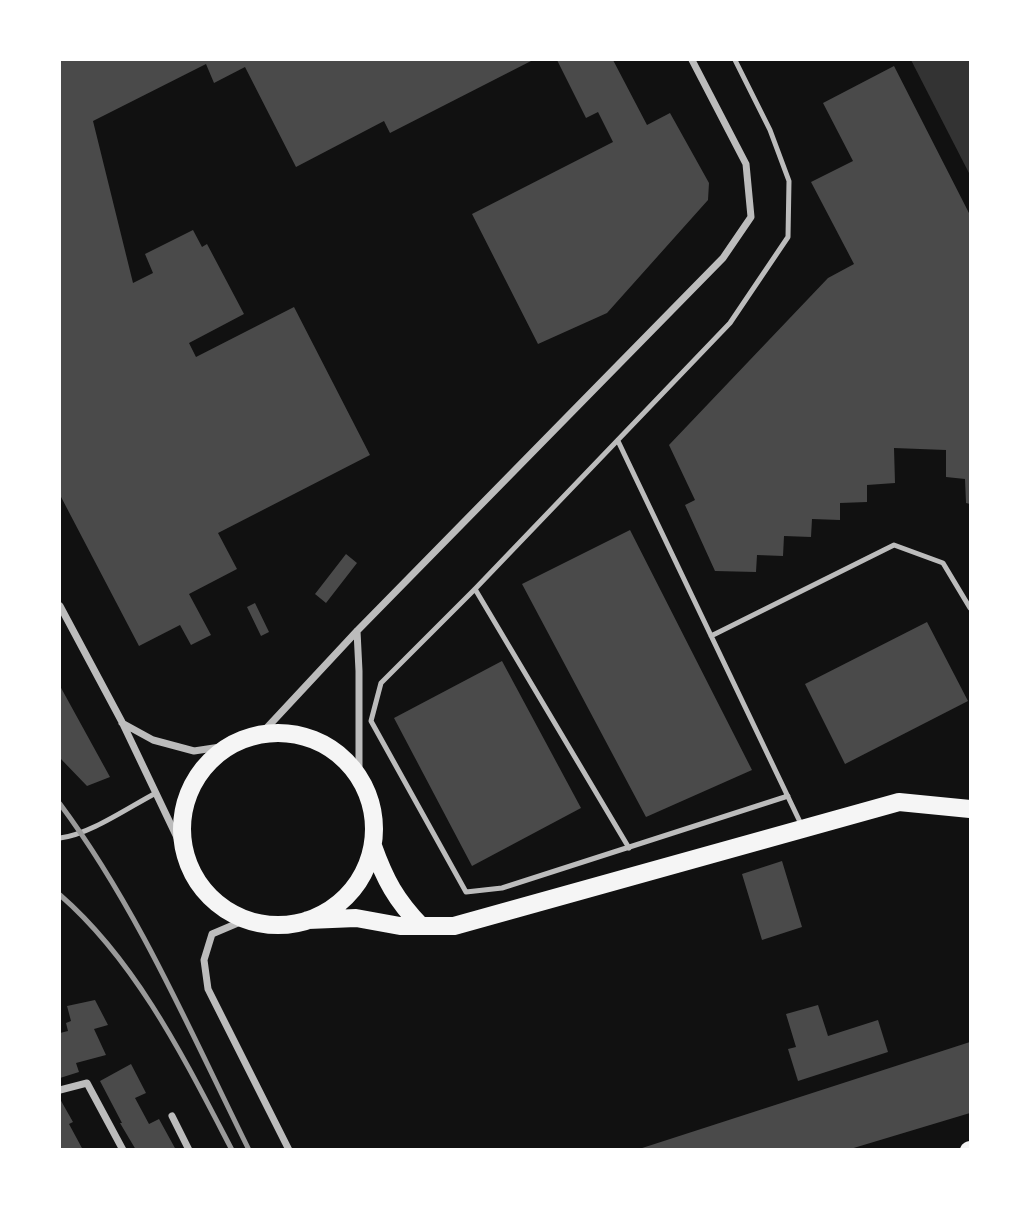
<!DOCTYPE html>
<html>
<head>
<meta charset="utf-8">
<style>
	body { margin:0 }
	#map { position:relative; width:1030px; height:1209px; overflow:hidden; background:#111; font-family:"DejaVu Sans",sans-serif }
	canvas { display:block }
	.frame { position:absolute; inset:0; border:61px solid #fff; pointer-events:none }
</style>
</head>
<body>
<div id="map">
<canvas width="1030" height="1209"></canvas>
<div class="frame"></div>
</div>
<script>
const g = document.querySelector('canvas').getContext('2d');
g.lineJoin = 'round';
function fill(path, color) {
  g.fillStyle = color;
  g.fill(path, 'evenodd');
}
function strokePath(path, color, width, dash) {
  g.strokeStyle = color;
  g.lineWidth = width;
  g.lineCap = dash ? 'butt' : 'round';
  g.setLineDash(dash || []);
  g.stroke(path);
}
const water = new Path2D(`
	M911,60h59v115z`);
const building = new Path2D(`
	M60,60h473l-143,73 -6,-12 -88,46 -51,-100 -31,16 -8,-19 -113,57 40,162 20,-10 -8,-19 48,-24 9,17 5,-3 37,70 -55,29 7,14 98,-50 76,148 -152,78 19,36 -48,25 22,41 -20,10 -11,-20 -41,21 -79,-151z
	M557,60h56l34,65 23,-12 39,70 -1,17 -101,113 -69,31 -66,-130 141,-72 -15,-30 -12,6z
	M894,66l76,149v289l-4,-1 -1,-24 -19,-2v-27l-52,-2 1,35 -28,2v17l-27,1v17l-28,-1 -1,18 -27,-1 -1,20 -26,-1 -1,17 -41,-1 -30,-66 10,-5 -26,-55 159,-167 26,-14 -43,-82 42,-21 -30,-58z
	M630,530l122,240 -106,47 -124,-233z
	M346,554l11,9 -31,40 -11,-9z
	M255,603l14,29 -8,4 -14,-29z
	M927,622l41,79 -123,63 -40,-80z
	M502,661l79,147 -109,58 -78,-148z
	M60,686l50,91 -23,9 -27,-28z
	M782,861l20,66 -40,13 -20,-66z
	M95,1000l13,25 -14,4 12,26 -30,8 3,9 -19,6v-45l8,-2 -2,-8 5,-2 -4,-15z
	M818,1005l10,31 50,-16 10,32 -90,29 -10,-32 8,-2 -10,-33z
	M970,1042v71l-123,37h-211z
	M131,1064l15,29 -11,5 14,26 10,-5 17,31h-40l-16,-27h2l-22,-42z
	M60,1099l13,23 -4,2 14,26h-23z`);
const service = new Path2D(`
	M735,60l35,70 19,51 -1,56 -58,86 -255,266 -94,94 -10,38 95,171 36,-4 286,-92
	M618,441l183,383
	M475,589l154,259
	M711,636l183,-91 49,18 27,45
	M60,838c29,-3 69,-31 96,-45`);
const minor = new Path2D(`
	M60,606l62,116 61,128
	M357,631l2,40v104
	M122,723l31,17 41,11 33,-5
	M262,733l95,-102 366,-373 28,-41 -5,-53 -54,-104
	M245,920l-33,14 -8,26 4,29 81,161
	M60,1090l27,-7 36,67
	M172,1116l17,34`);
const primary = new Path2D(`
	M968,1150l2,-1`);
const trunk = new Path2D(`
	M182 829a96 96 0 1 1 192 0a96 96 0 1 1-192 0Z
	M373,846c12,34 23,54 48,80
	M308,920l48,-2 44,8h54l445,-124 71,7`);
const rail = new Path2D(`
	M60,804c78,105 131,229 189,346
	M60,895c77,67 125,165 172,255`);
fill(water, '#333');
fill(building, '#4a4a4a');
strokePath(service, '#bcbcbc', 5);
strokePath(minor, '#bcbcbc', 7);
strokePath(primary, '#f5f5f5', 16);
strokePath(trunk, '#f5f5f5', 18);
strokePath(rail, '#9a9a9a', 5);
</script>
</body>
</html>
